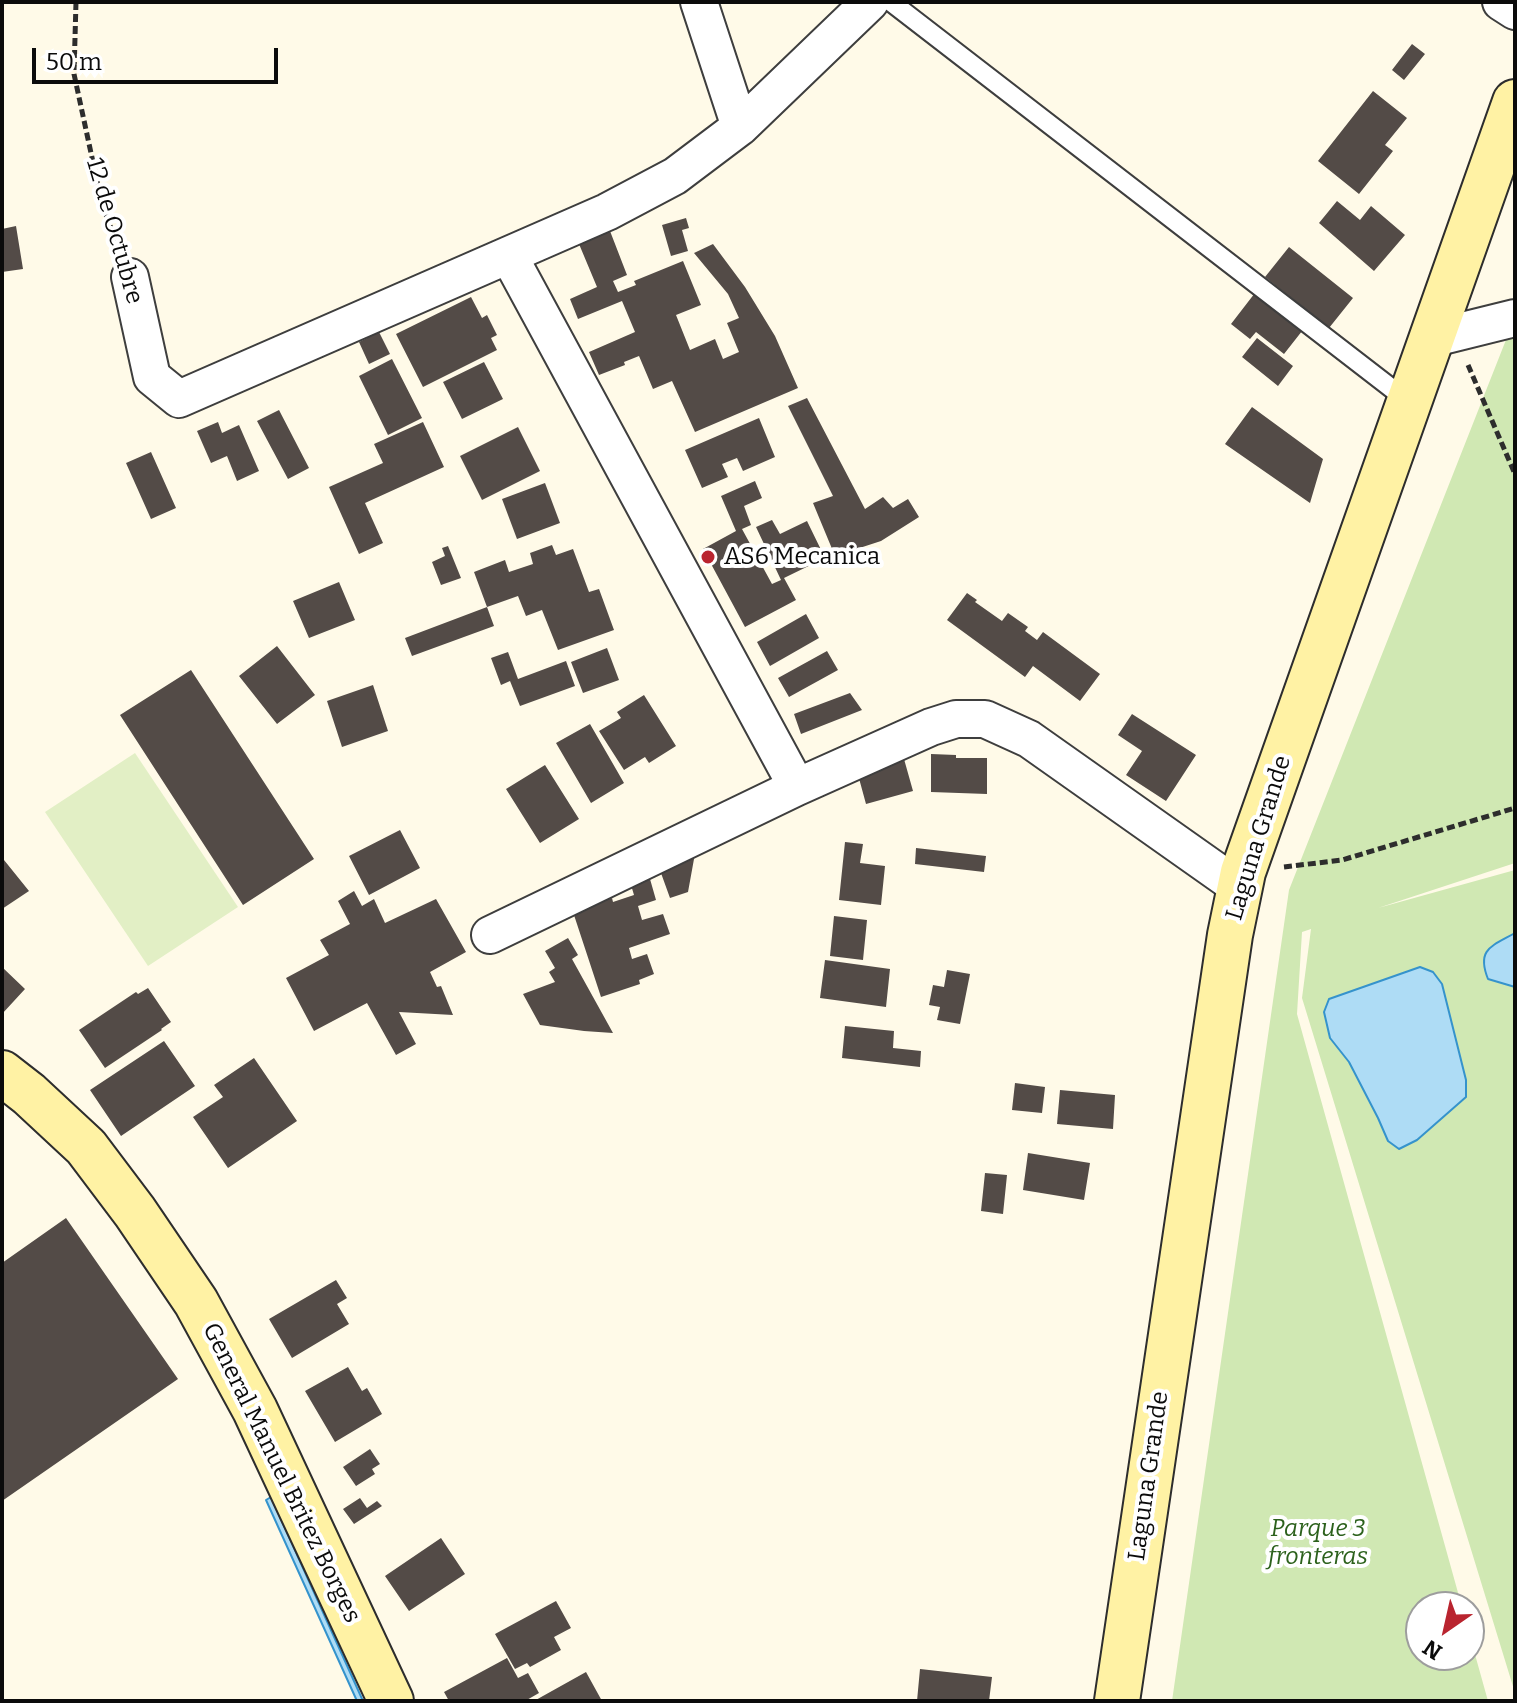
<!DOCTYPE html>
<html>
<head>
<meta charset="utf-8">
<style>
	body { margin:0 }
	#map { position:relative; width:1517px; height:1703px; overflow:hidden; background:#fffae8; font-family:Bitter,serif }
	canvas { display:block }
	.frame { position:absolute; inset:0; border:4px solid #0b0b0b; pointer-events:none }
	.north { position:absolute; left:1405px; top:1591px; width:80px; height:80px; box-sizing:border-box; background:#fff; border:2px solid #9d9d9d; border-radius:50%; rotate:214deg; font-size:22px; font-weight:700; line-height:32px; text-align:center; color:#0b0b0b }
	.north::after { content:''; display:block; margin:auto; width:28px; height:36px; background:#b9242f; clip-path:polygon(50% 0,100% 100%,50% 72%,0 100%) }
	.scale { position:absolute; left:32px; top:48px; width:246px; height:36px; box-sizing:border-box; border:4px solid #0b0b0b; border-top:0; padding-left:10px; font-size:24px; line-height:28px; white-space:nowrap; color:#0b0b0b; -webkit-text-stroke:6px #fff; paint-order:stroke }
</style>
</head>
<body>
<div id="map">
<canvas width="1517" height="1703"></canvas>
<div class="frame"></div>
<div class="north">N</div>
<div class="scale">50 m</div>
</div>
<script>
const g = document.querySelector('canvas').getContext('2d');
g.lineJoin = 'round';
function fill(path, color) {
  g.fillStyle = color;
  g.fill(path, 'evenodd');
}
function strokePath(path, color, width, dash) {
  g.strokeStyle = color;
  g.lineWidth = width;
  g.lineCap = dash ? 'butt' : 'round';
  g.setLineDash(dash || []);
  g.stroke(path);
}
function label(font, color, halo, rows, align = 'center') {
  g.font = font + ' Bitter,serif';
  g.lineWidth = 8;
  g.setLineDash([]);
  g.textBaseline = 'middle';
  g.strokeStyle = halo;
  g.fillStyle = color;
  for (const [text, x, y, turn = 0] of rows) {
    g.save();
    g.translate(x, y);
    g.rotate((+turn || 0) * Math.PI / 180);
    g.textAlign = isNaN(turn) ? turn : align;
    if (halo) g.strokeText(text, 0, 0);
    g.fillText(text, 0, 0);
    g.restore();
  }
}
const green = new Path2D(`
	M1515,317v546l-137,45 137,-38v823l-213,-695 9,-69 -9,3 -5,82 165,593h-41v48h48v-22l19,68h-316l117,-811z`);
const pitch = new Path2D(`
	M135,753l103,154 -90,59 -103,-154z`);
const water = new Path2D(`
	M1515,933v54l-27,-8c-12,-30 4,-33 27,-46z
	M1420,967l13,5 9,12 24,96v17l-49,43 -18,9 -11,-8 -10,-23 -29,-56 -19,-24 -6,-26 5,-13z
	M271,1497l92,204h-6l-91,-201z`);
const building = new Path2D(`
	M1412,44l13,10 -21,26 -12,-10z
	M1373,91l34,27 -22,27 8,6 -34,43 -41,-33z
	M1337,201l23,19 11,-14 34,29 -31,36 -55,-48z
	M686,218l3,10 -7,2 6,21 -17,5 -9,-31z
	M16,226l7,43 -21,3v-43z
	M610,231l17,44 -14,6 5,11 18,-7 -2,-4 49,-20 18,44 -25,10 14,35 25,-11 8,20 16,-7 -12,-29 12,-5 -11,-24 -34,-41 19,-9 32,43 30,49 23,52 -103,44 -23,-51 -19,8 -14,-33 -15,6 1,3 -26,10 -10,-23 46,-20 -13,-31 -44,18 -8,-20 27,-12 -18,-43z
	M1289,247l64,51 -24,30 -64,-51z
	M1258,289l48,37 -22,28 -28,-22 -6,7 -19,-15z
	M471,297l11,21 5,-3 10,20 -6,3 6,12 -74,37 -27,-53z
	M379,332l11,22 -21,10 -10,-22z
	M1257,338l36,28 -15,20 -36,-29z
	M392,359l30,59 -34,17 -29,-59z
	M484,362l19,37 -41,20 -19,-37z
	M807,398l58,111 18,-12 10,11 15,-9 11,18 -38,24 -46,15 -22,-53 20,-7 -45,-90z
	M1252,407l71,52 -13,44 -85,-59z
	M279,410l30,58 -21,11 -31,-58z
	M759,418l16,39 -32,14 -6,-13 -15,6 6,13 -26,11 -17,-38z
	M218,422l4,11 17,-8 20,46 -22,10 -10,-25 -16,7 -14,-32z
	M423,422l21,45 -79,36 18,40 -24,11 -30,-67 54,-24 -9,-19z
	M518,427l22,44 -58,29 -22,-44z
	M151,452l25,56 -25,11 -25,-56z
	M755,481l7,17 -18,8 7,19 -9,4 30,55 9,-4 -25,-53 16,-7 8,14 27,-13 18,37 -41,20 12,22 -51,27 -42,-78 33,-18 -15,-35z
	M545,483l15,40 -43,16 -15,-40z
	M552,545l4,10 17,-6 16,43 10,-3 15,41 -56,20 -16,-40 -16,6 -8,-20 -31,11 -13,-35 31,-12 4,12 24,-8 -3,-11z
	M448,546l13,32 -20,7 -9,-23 13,-6 -3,-8z
	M339,582l16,38 -46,18 -16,-37z
	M967,593l10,7 -2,2 27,19 6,-8 20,14 -3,4 12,9 6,-8 57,42 -20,27 -47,-35 -8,11 -78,-57z
	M487,607l7,19 -82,30 -7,-18z
	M806,614l13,24 -49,28 -13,-24z
	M277,646l38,49 -38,29 -38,-48z
	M607,648l12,32 -36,13 -12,-31z
	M827,651l11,19 -49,27 -11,-19z
	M508,652l10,27 48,-18 9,25 -55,20 -10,-25 -9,4 -10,-27z
	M191,670l123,189 -71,46 -123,-190z
	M373,685l15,46 -46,16 -15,-46z
	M850,693l12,17 -61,24 -7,-20z
	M644,695l32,51 -27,17 -4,-6 -21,13 -25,-39 22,-13 -4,-6z
	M1132,714l64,41 -30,46 -40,-26 16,-24 -24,-16z
	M590,724l34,59 -33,20 -35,-60z
	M931,754l25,1v3h31v36l-56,-2z
	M904,759l9,32 -47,13 -9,-33z
	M545,765l34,54 -39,24 -34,-54z
	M400,830l20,38 -51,27 -20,-39z
	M845,842l18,2 -3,19 25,3 -4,39 -42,-5z
	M696,848l-8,44 -18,6 -13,-36z
	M916,848l70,8 -2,16 -69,-8z
	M4,860l25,31 -27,18v-47z
	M650,879l6,21 -18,6 4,14 21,-6 7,20 -41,14 3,11 15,-5 7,20 -15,6 1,4 -39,13 -28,-85 23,-17 3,8 13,-5 1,4 21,-7 -3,-10z
	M354,891l8,15 12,-7 11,24 51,-24 30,53 -36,20 7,15 4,-1 12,29 -54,-3 17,32 -20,11 -29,-52 -53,28 -28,-53 43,-23 -9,-15 30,-16 -12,-23z
	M834,916l33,4 -4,40 -33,-4z
	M568,938l10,17 -6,4 41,74 -29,-2 -44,-6 -17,-31 32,-12 -6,-10 6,-4 -10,-17z
	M825,960l65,9 -4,38 -66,-9z
	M2,967l23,22 -23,25z
	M947,970l23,4 -10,50 -23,-4 3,-13 -11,-2 4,-20 11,2z
	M148,988l23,34 -10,7 1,1 -57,38 -26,-38 57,-38 2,2z
	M845,1026l49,5 -1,17 28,3 -1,16 -78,-9z
	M164,1041l31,45 -74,50 -31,-46z
	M254,1058l43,63 -69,47 -35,-51 30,-20 -9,-12z
	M1015,1083l30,4 -3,26 -30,-3z
	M1060,1090l55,5 -2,34 -56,-5z
	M1028,1153l62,10 -6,37 -61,-10z
	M985,1173l22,2 -4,39 -22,-3z
	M66,1218l112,161 -176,122v-238z
	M336,1280l11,18 -10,6 12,20 -57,34 -23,-39z
	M348,1367l14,24 5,-3 15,26 -47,28 -30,-51z
	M370,1449l10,15 -8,5 3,5 -19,12 -13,-19z
	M360,1498l7,10 10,-7 5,5 -28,18 -11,-15z
	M441,1538l24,36 -56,37 -24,-35z
	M556,1601l15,27 -17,9 7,13 -31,17 -3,-4 -12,6 -20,-35z
	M507,1658l11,20 10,-5 11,20 -14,8h-76l-5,-9z
	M920,1669l72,8 -3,24h-72z
	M586,1672l16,29h-68z`);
const path = new Path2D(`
	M76,2l-2,72 28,130 16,43
	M1468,365l47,109
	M1284,867l58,-7 173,-52`);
const lane = new Path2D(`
	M891,2l517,399`);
const street = new Path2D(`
	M699,2l41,125
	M1501,2l14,9
	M509,256l288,531
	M130,277l22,100 27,22 428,-187 68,-36 65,-49 130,-125
	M1430,339l85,-21
	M490,935l307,-148 134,-60 25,-8h29l44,20 211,149`);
const secondary = new Path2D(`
	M2,1073l27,21 57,53 49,65 61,90 59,108 136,291
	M1117,1701l113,-766 13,-63 272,-770`);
const markers = [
	[708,557,8,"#b9242f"]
];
const streetNames = [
	["12 de Octubre",114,231,74],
	["Laguna Grande",1259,838,-73],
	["General Manuel Britez Borges",281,1473,64],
	["Laguna Grande",1149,1476,-82]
];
const poiNames = [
	["AS6 Mecanica",724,557]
];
const parkNames = [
	["Parque 3",1318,1529],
	["fronteras",1318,1557]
];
fill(green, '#d0e8b3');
fill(pitch, '#e2efc5');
fill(water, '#aedcf5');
strokePath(water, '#3593cc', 2);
fill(building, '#534b47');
strokePath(lane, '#3e3e3e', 22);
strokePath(street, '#3e3e3e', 40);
strokePath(secondary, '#2d2d2d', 48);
strokePath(path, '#2d2d2d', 5, [8, 4]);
strokePath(lane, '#fff', 18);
strokePath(street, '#fff', 36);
strokePath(secondary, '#fff2a4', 44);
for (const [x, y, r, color] of markers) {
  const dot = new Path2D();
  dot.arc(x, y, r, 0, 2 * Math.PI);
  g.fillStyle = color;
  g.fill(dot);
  strokePath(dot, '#fff', 3);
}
label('24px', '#0b0b0b', '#fff', streetNames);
label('24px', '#0b0b0b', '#fff', poiNames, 'left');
label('italic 24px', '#2c611c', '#fff', parkNames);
</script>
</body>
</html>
